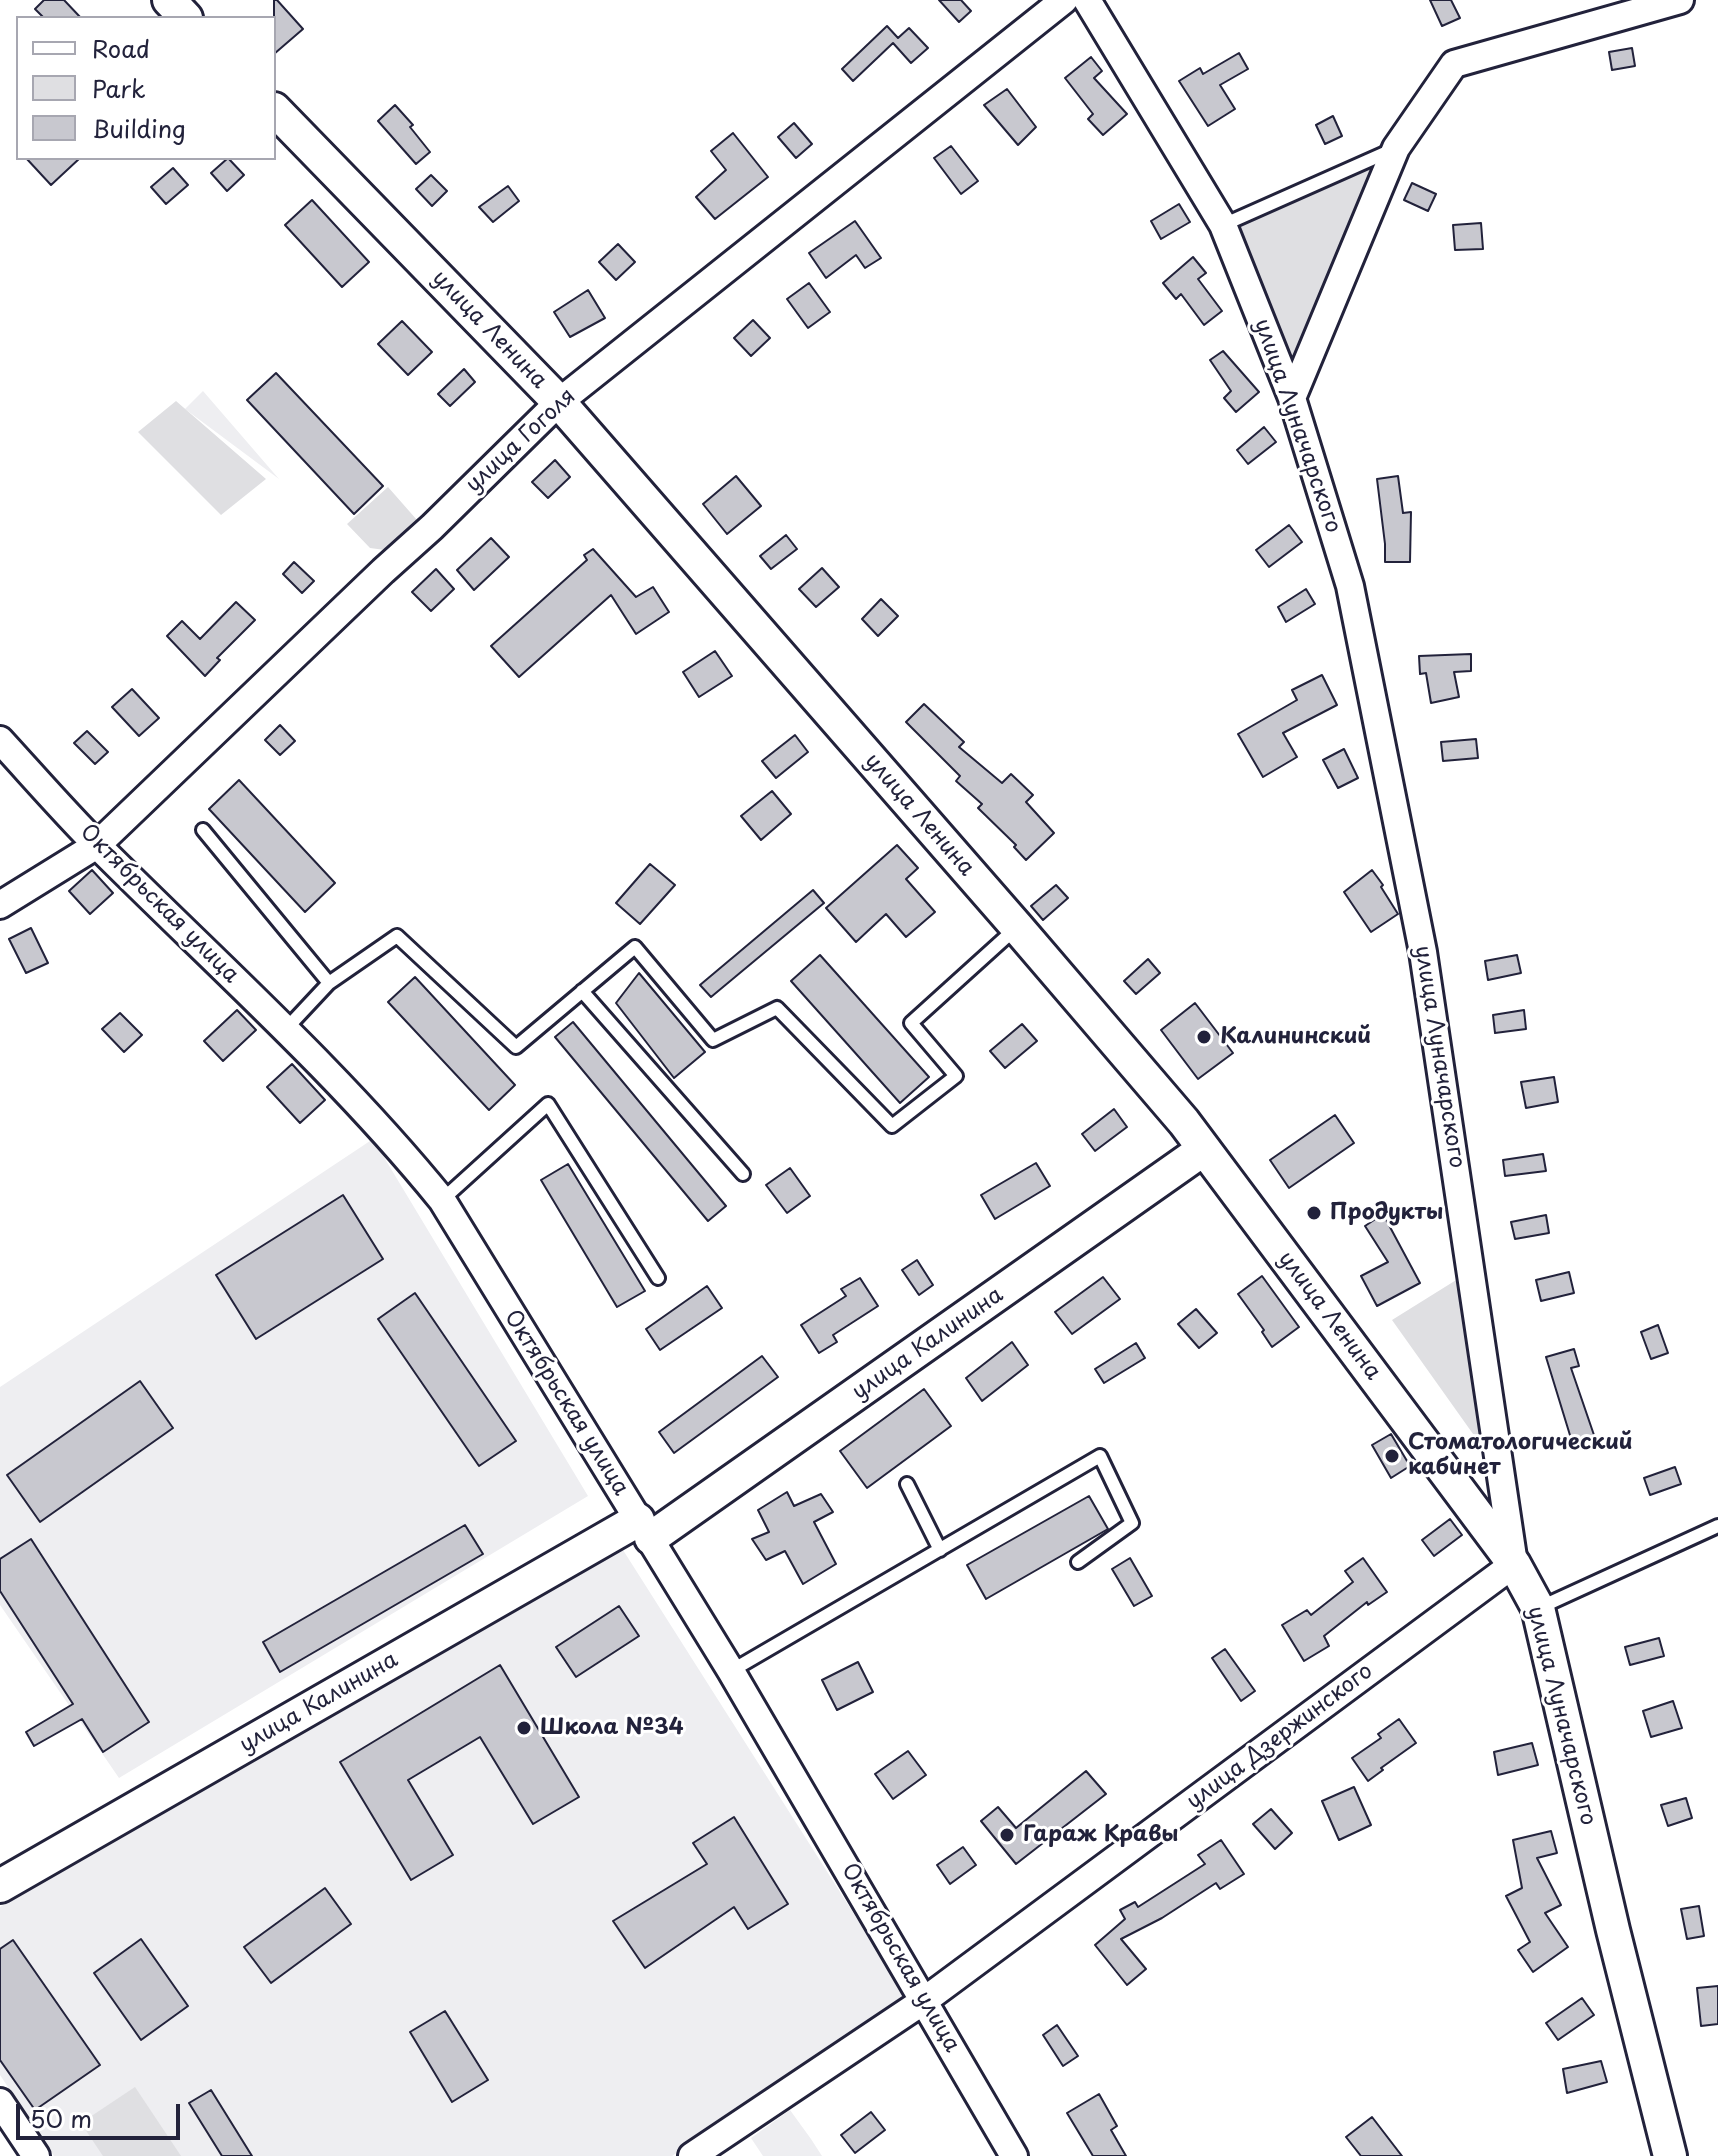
<!DOCTYPE html>
<html>
<head>
<meta charset="utf-8">
<style>
	body { margin:0 }
	#map { position:relative; width:1718px; height:2156px; overflow:hidden; background:#fff; font-family:"Playpen Sans",sans-serif }
	canvas { display:block }
	.legend { position:absolute; left:16px; top:16px; width:260px; height:144px; box-sizing:border-box; background:#fff; border:2px solid #a7a7b1; margin:0; padding:10px 14px; list-style:none; font-size:24px; color:#22223b }
	.legend li { display:flex; align-items:center; gap:16px; height:40px }
	.legend b { width:40px; border:2px solid #a7a7b1 }
	.scale { position:absolute; left:16px; top:2104px; width:164px; height:36px; box-sizing:border-box; border:4px solid #22223b; border-top:0; padding-left:10px; font-size:24px; line-height:28px; white-space:nowrap; color:#22223b; -webkit-text-stroke:6px #fff; paint-order:stroke }
</style>
</head>
<body>
<div id="map">
<canvas width="1718" height="2156"></canvas>
<ul class="legend">
<li><b style="height:10px;background:#fff"></b>Road</li>
<li><b style="height:22px;background:#dfdfe2"></b>Park</li>
<li><b style="height:22px;background:#c8c8cf"></b>Building</li>
</ul>
<div class="scale">50 m</div>
</div>
<script>
const g = document.querySelector('canvas').getContext('2d');
g.lineJoin = 'round';
function fill(path, color) {
  g.fillStyle = color;
  g.fill(path, 'evenodd');
}
function strokePath(path, color, width, dash) {
  g.strokeStyle = color;
  g.lineWidth = width;
  g.lineCap = dash ? 'butt' : 'round';
  g.setLineDash(dash || []);
  g.stroke(path);
}
function label(font, color, halo, rows, align = 'center') {
  g.font = font + ' "Playpen Sans",sans-serif';
  g.lineWidth = 6;
  g.setLineDash([]);
  g.textBaseline = 'middle';
  g.strokeStyle = halo;
  g.fillStyle = color;
  for (const [text, x, y, turn = 0] of rows) {
    g.save();
    g.translate(x, y);
    g.rotate((+turn || 0) * Math.PI / 180);
    g.textAlign = isNaN(turn) ? turn : align;
    if (halo) g.strokeText(text, 0, 0);
    g.fillText(text, 0, 0);
    g.restore();
  }
}
const built = new Path2D(`
	M203,391l76,88 -94,-70z
	M373,1139l215,357 -469,282 -119,-173v-218z
	M623,1550l283,446 -234,160h-618l-54,-81v-168z
	M790,2110l21,29 11,17h-59l-12,-18z`);
const green = new Path2D(`
	M1396,148l-104,250 -69,-173z
	M176,401l90,78 -45,36 -83,-83z
	M388,487l29,33 -32,30 -15,-2 -23,-24z
	M1461,1277l22,171 -91,-128z
	M135,2087l46,69h-78l-22,-33z`);
const building = new Path2D(`
	M44,0h20l17,18h-37l-9,-9z
	M274,0h3l26,29 -29,25z
	M939,0h22l10,11 -12,11z
	M1430,0h21l9,18 -18,8z
	M887,26l11,12 11,-10 19,20 -17,15 -18,-20 -40,38 -11,-12z
	M1632,48l3,18 -23,4 -3,-18z
	M1239,53l9,16 -28,16 15,24 -27,17 -29,-45 21,-13 3,6z
	M1091,57l11,14 -8,7 33,36 -24,21 -15,-16 5,-5 -28,-36z
	M1007,89l29,38 -18,18 -34,-40z
	M395,105l18,20 -3,2 20,25 -14,12 -38,-43z
	M1333,116l9,20 -17,8 -9,-19z
	M794,123l18,21 -16,14 -18,-21z
	M733,133l35,44 -53,42 -19,-22 30,-27 -15,-19z
	M951,146l27,35 -17,13 -27,-36z
	M26,158h54l-29,27z
	M228,158l16,17 -17,16 -16,-18z
	M173,168l15,17 -22,19 -15,-17z
	M431,175l16,16 -15,15 -16,-17z
	M1412,183l24,11 -8,17 -24,-11z
	M508,186l11,15 -26,21 -14,-15z
	M312,200l57,62 -27,25 -57,-62z
	M1179,204l11,18 -29,17 -10,-18z
	M855,221l26,37 -16,10 -9,-13 -30,23 -17,-25z
	M1481,223l2,26 -28,1 -2,-25z
	M618,244l17,18 -19,18 -17,-18z
	M1193,257l13,16 -8,6 24,32 -18,14 -23,-31 -5,5 -13,-16z
	M809,283l21,29 -22,16 -21,-29z
	M588,290l17,28 -35,19 -16,-25z
	M753,320l17,18 -19,18 -17,-18z
	M402,321l30,31 -24,23 -30,-31z
	M1223,351l36,41 -23,20 -12,-14 7,-7 -21,-31z
	M464,369l11,13 -25,24 -12,-12z
	M276,373l107,113 -29,28 -107,-114z
	M1264,427l12,15 -28,22 -11,-14z
	M555,460l15,17 -22,21 -16,-16z
	M736,476l25,30 -34,28 -24,-30z
	M1398,476l5,37 8,-1 -1,50h-25v-18l-8,-65z
	M1289,525l13,17 -33,25 -13,-17z
	M786,535l11,14 -26,20 -11,-13z
	M491,538l18,19 -35,33 -17,-20z
	M593,549l43,48 17,-10 16,25 -33,22 -25,-39 -92,82 -28,-31 96,-86 -3,-5z
	M294,562l20,19 -12,12 -19,-19z
	M822,568l17,19 -23,20 -17,-18z
	M436,569l18,20 -23,22 -19,-19z
	M1306,589l9,15 -29,18 -8,-15z
	M881,599l17,17 -20,20 -16,-17z
	M236,602l19,18 -38,38 3,2 -15,16 -38,-40 15,-15 18,18z
	M715,651l17,25 -33,21 -16,-25z
	M1471,654v17l-17,1 5,25 -28,6 -5,-30 -6,1 -1,-18z
	M1322,675l15,30 -54,28 14,24 -34,20 -25,-43 59,-34 -5,-10z
	M132,689l27,29 -20,18 -27,-29z
	M924,704l40,38 -5,5 43,36 9,-9 22,21 -7,7 28,31 -28,27 -12,-13 2,-2 -38,-37 4,-4 -26,-23 4,-5 -54,-54z
	M280,725l15,16 -15,14 -15,-15z
	M87,731l21,21 -13,12 -21,-21z
	M795,735l13,17 -32,26 -14,-17z
	M1476,739l2,19 -35,3 -2,-19z
	M1344,749l14,29 -20,10 -15,-28z
	M239,780l96,103 -30,29 -96,-103z
	M772,791l19,23 -30,26 -20,-24z
	M897,845l21,23 -12,11 29,33 -29,25 -20,-23 -30,28 -30,-34z
	M650,864l25,21 -35,39 -24,-21z
	M92,870l21,23 -23,21 -21,-23z
	M1372,870l11,15 -2,2 17,27 -27,18 -27,-40z
	M1056,885l12,13 -25,22 -12,-14z
	M813,890l11,13 -113,94 -11,-12z
	M31,928l17,35 -22,10 -17,-34z
	M820,955l109,122 -29,26 -109,-122z
	M1517,955l4,18 -33,7 -3,-19z
	M1148,959l12,14 -24,21 -12,-13z
	M639,973l66,79 -31,26 -58,-75z
	M415,977l100,108 -26,25 -101,-108z
	M1195,1003l38,50 -35,26 -37,-49z
	M237,1010l19,20 -33,31 -19,-20z
	M1524,1010l2,19 -31,4 -2,-18z
	M120,1013l22,22 -18,17 -22,-23z
	M573,1022l153,184 -18,15 -153,-184z
	M1022,1024l15,17 -32,27 -15,-17z
	M292,1064l33,36 -25,23 -33,-36z
	M1554,1077l4,25 -32,6 -5,-26z
	M1114,1109l13,18 -32,24 -13,-17z
	M1335,1115l19,28 -65,45 -19,-28z
	M1543,1154l3,17 -41,5 -2,-16z
	M1036,1163l14,23 -55,33 -14,-24z
	M568,1164l77,127 -28,16 -76,-127z
	M790,1168l20,28 -23,17 -21,-28z
	M343,1195l40,64 -127,80 -40,-64z
	M1383,1214l37,69 -43,23 -16,-30 27,-14 -23,-36z
	M1546,1215l3,18 -34,6 -4,-17z
	M917,1260l16,25 -14,10 -17,-25z
	M1569,1272l5,21 -33,8 -5,-21z
	M1262,1276l37,51 -27,20 -10,-15 2,-2 -26,-36z
	M1103,1277l17,22 -48,35 -17,-22z
	M860,1278l18,28 -45,29 4,7 -18,11 -18,-28 45,-29 -5,-7z
	M707,1286l15,22 -62,42 -14,-21z
	M415,1293l101,148 -37,25 -101,-147z
	M1196,1309l21,24 -18,15 -21,-24z
	M1658,1325l10,28 -17,6 -10,-27z
	M1012,1342l16,23 -46,36 -16,-23z
	M1136,1343l9,15 -41,25 -9,-14z
	M1574,1349l5,17 -8,2 24,70 -22,7 -27,-88z
	M762,1356l16,21 -104,76 -15,-21z
	M140,1381l33,47 -133,94 -33,-47z
	M924,1389l27,37 -84,62 -27,-37z
	M1391,1434l19,32 -19,12 -19,-33z
	M1675,1467l6,17 -31,11 -6,-17z
	M787,1492l7,14 27,-12 12,18 -19,10 22,42 -33,20 -18,-33 -19,9 -14,-21 17,-7 -11,-22z
	M1089,1496l19,33 -122,70 -19,-34z
	M1450,1519l12,16 -28,21 -12,-16z
	M465,1525l18,29 -203,118 -17,-30z
	M31,1539l118,183 -46,30 -21,-33 -48,27 -8,-14 47,-28 -73,-113v-32z
	M1130,1558l22,38 -18,10 -22,-37z
	M1363,1558l24,34 -19,13 -1,-3 -43,34 5,10 -25,15 -22,-36 25,-15 4,5 42,-33 -8,-11z
	M619,1606l20,30 -63,41 -20,-30z
	M1659,1638l5,18 -34,9 -5,-18z
	M1225,1649l30,42 -14,10 -29,-43z
	M858,1662l15,30 -36,18 -15,-30z
	M500,1665l79,132 -46,27 -53,-87 -72,43 45,75 -42,25 -71,-118z
	M1673,1701l9,27 -31,9 -8,-26z
	M1399,1719l17,24 -35,25 2,2 -15,11 -16,-23 29,-20 -3,-4z
	M1532,1743l6,22 -40,10 -4,-23z
	M908,1751l18,24 -33,24 -18,-25z
	M1086,1771l20,23 -90,70 -35,-43 17,-14 18,21z
	M1354,1787l17,38 -32,15 -17,-39z
	M1686,1798l6,20 -24,8 -7,-21z
	M1271,1809l21,24 -17,16 -22,-25z
	M734,1817l54,87 -40,25 -14,-22 -89,61 -32,-47 94,-57 -14,-21z
	M1551,1831l6,22 -20,5 24,47 -16,8 23,34 -35,25 -15,-22 12,-8 -24,-46 16,-8 -9,-48z
	M1221,1840l23,34 -24,15 -4,-6 -54,35 -41,21 25,30 -19,16 -32,-40 30,-26 -5,-9 15,-8 3,5 67,-43 -7,-9z
	M963,1847l13,18 -26,19 -13,-19z
	M325,1888l26,36 -80,59 -27,-36z
	M1699,1906l5,30 -17,3 -6,-30z
	M141,1939l47,67 -47,34 -47,-67z
	M13,1940l87,125 -65,45 -35,-50v-111z
	M1718,1986v38l-17,2 -4,-38z
	M1582,1998l12,17 -36,25 -12,-17z
	M445,2011l43,69 -36,22 -42,-70z
	M1057,2025l21,31 -15,10 -20,-31z
	M1601,2061l6,21 -40,11 -4,-24z
	M211,2090l41,66h-30l-33,-53z
	M1099,2094l18,32 -6,4 15,26h-33l-26,-43z
	M871,2112l14,18 -30,23 -14,-18z
	M1372,2117l30,39h-41l-15,-19z`);
const service = new Path2D(`
	M1223,225l169,-75
	M203,830l126,153
	M582,991l161,183
	M286,1029l43,-46 68,-47 119,111 119,-100 78,93 64,-32 115,118 64,-50 -45,-53 104,-94
	M442,1200l106,-96 110,174
	M907,1484l33,66
	M1541,1607l177,-81
	M731,1671l369,-215 32,67 -54,39`);
const minor = new Path2D(`
	M1292,398l104,-250 58,-84 226,-64
	M0,740c33,36 65,73 99,107 116,116 239,225 343,353l289,471 283,485
	M0,905l97,-60 286,-274 49,-44 127,-125 505,-402
	M0,2102l36,54
	M692,2156l233,-156 589,-436 -91,-612 -73,-366 -58,-188 -69,-173 -136,-225`);
const tertiary = new Path2D(`
	M169,0l17,18
	M274,109l285,293 458,525 167,195 330,442 24,44 75,322 57,226
	M651,1538l553,-389
	M0,1886l638,-366`);
const markers = [
	[1204,1037,8,"#22223b"],
	[1314,1213,8,"#22223b"],
	[1392,1456,8,"#22223b"],
	[524,1728,8,"#22223b"],
	[1007,1835,8,"#22223b"]
];
const streetNames = [
	["улица Ленина",489,330,46],
	["улица Луначарского",1297,426,71],
	["улица Гоголя",521,441,-43],
	["улица Ленина",919,815,49],
	["Октябрьская улица",159,904,45],
	["улица Луначарского",1439,1057,81],
	["улица Ленина",1329,1316,53],
	["улица Калинина",928,1344,-35],
	["Октябрьская улица",566,1403,58],
	["улица Калинина",319,1703,-30],
	["улица Луначарского",1561,1716,76],
	["улица Дзержинского",1280,1737,-37],
	["Октябрьская улица",900,1958,60]
];
const poiNames = [
	["Калининский",1220,1037],
	["Продукты",1330,1213],
	["Стоматологический",1408,1443],
	["кабинет",1408,1468],
	["Школа №34",540,1728],
	["Гараж Кравы",1023,1835]
];
fill(built, '#eeeef1');
fill(green, '#dfdfe2');
fill(building, '#c8c8cf');
strokePath(building, '#22223b', 2);
strokePath(service, '#22223b', 18);
strokePath(minor, '#22223b', 32);
strokePath(tertiary, '#22223b', 38);
strokePath(service, '#fff', 12);
strokePath(minor, '#fff', 26);
strokePath(tertiary, '#fff', 32);
for (const [x, y, r, color] of markers) {
  const dot = new Path2D();
  dot.arc(x, y, r, 0, 2 * Math.PI);
  g.fillStyle = color;
  g.fill(dot);
  strokePath(dot, '#fff', 3);
}
label('22px', '#22223b', '#fff', streetNames);
label('bold 22px', '#22223b', '#fff', poiNames, 'left');
</script>
</body>
</html>
